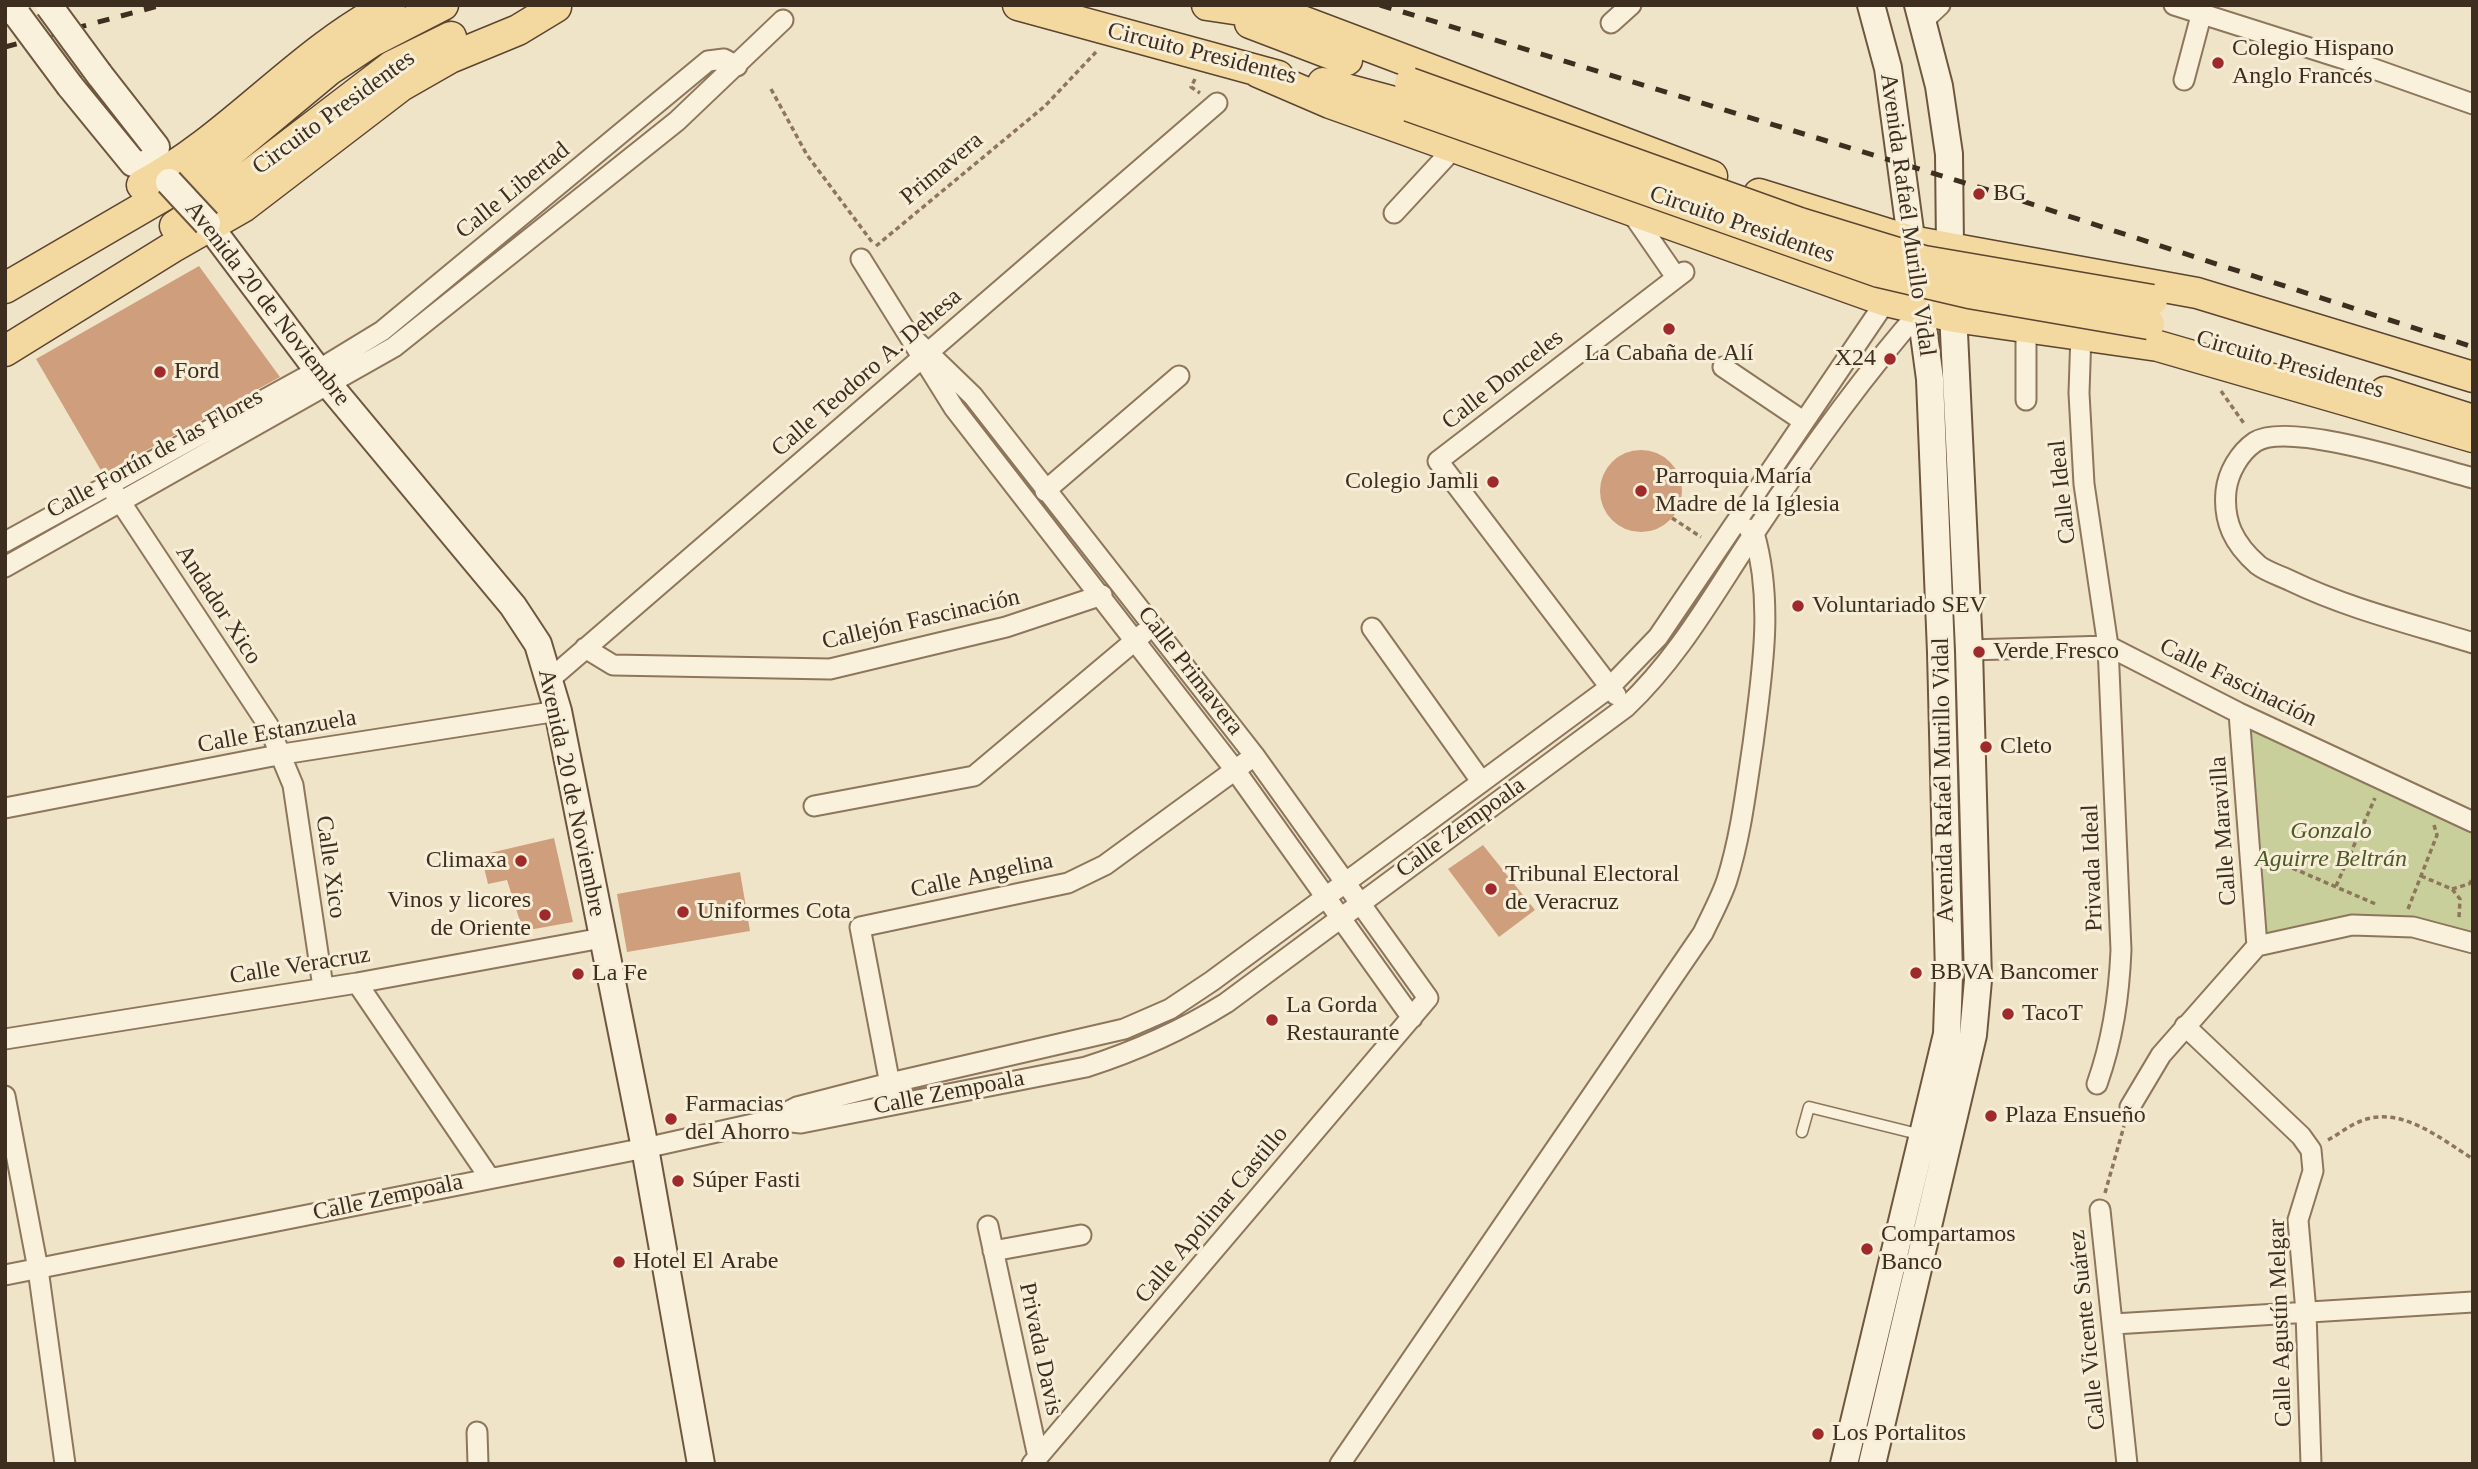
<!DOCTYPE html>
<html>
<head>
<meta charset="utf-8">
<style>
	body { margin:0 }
	#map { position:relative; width:2478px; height:1469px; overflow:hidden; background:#f0e4c8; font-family:Georgia,serif }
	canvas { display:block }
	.frame { position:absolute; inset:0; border:7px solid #3d2e20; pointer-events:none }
</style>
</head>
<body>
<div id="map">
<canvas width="2478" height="1469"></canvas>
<div class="frame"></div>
</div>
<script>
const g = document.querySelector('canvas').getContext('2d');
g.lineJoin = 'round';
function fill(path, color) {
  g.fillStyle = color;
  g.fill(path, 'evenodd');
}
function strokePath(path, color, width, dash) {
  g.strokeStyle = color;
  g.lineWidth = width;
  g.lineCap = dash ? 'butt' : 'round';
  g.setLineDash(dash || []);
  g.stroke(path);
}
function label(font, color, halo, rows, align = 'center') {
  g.font = font + ' Georgia,serif';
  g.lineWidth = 6;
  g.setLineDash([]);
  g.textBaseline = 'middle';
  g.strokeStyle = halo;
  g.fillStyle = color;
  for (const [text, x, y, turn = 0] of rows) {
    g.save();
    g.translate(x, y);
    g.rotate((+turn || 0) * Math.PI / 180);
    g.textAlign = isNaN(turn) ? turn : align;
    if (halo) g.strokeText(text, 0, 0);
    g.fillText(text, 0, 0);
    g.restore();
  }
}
const green = new Path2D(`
	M2239,713l234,109v126l-60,-21 -156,19z`);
const building = new Path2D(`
	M199,266l81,111 -177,97 -67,-115z
	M1600 491a41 41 0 1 1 82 0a41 41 0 1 1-82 0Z
	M554,838l19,84 -50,9 -16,-51 -19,4 -7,-29z
	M1483,845l52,65 -36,27 -51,-68z
	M740,872l10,59 -123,21 -10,-58z`);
const path = new Path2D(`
	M1195,79l-4,8 9,6
	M771,89l36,66 65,87
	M876,246l169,-140 51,-54
	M2221,391l24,34
	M1672,518l29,19
	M2269,858l109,47
	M2421,876l31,13 8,10 -1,19
	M2336,886l39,-88
	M2452,889l17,-5 4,-5
	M2408,909l29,-74 -3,-10
	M2328,1140c11,-6 22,-15 33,-19 40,-16 80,18 112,38
	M2105,1193l19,-67`);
const lane = new Path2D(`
	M1802,1132l7,-25 113,28`);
const street = new Path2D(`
	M2174,5l186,59 113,40
	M1923,21l17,-16
	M1611,23l20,-18
	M2184,80l18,-68
	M1629,209l47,68
	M1394,213l61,-66
	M861,259l93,149 281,362 177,248
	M2081,333l-2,60 5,91 24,162 13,304c-2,47 -8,89 -24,134
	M913,338l60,58 281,359 174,243 -396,466
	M1723,367l80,54
	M2026,400v-74
	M2473,478c-43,-11 -183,-58 -218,-36 -16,11 -27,31 -29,49 -3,31 8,53 32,74 9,7 23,11 33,16 58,28 121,43 182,62
	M1045,491l134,-115
	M114,492l154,233 25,60 30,202
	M5,542l313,-172 64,-39 326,-270 16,-2 13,7
	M5,567l389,-220 283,-226 106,-101
	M1372,628l109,153
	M585,648l28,17 217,4 176,-42 96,-32
	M1969,650l139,-4 131,67 234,109
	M549,680l668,-577
	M1616,695l-178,-234 246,-189
	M2239,713l18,233
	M814,806l160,-30 170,-143
	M5,808l278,-54 275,-43
	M2257,946l95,-21 61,2 60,16
	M357,983l132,194
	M2185,1026l116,110 10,14 2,21 -15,49 8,92 5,152
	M5,1039l352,-56 245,-45
	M892,1095l-32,-168 208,-44 37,-18 141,-103
	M5,1096l33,173 27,195
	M2130,1107l31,-52 96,-109
	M773,1120l28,3 285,-56c50,-16 95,-36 140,-64l400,-296c54,-51 88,-114 129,-175 51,-77 105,-153 166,-222
	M2100,1210l27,254
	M988,1226l50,231
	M993,1251l88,-16
	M5,1275l640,-127 126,-28 26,-13 93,-24 234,-54 46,-20 42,-28 397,-293 49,-51 228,-336
	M2114,1324l359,-22
	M477,1432l1,32
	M1340,1464l363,-531c8,-17 18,-35 24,-53 14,-45 19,-90 26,-136 9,-70 21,-142 1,-211l-5,-4`);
const secondary = new Path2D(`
	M99,74l57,73 -3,19
	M70,86l63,77 20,3 16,16
	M207,223l122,162 184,221 25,38 20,67 87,437 56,316
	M1844,1464l103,-430 2,-59 -8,-323 -11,-273 -42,-311 -17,-63
	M1872,1464l101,-429 5,-55 -9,-330 -19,-402 -1,-94 -10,-68 -21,-81`);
const primary = new Path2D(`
	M1018,5l260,71
	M1207,5l87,13 418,158
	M1250,23l97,37
	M1258,72l72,31 556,198 68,16 204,29 315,91
	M1323,83l86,23
	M142,185c91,-49 156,-133 248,-180
	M1759,194l152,47 286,52 276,84
	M175,226l55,-36 162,-124 59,-29
	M5,288l206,-120 118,-98 42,-28 72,-37
	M5,351l168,-104 70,-40 158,-121 49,-28 68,-28 38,-23
	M2385,392l88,28`);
const rail = new Path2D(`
	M1380,5l608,185 485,157
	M5,47l157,-42`);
const secondaryBridge = new Path2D(`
	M49,6l50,68
	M18,16l52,70
	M169,182l38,41`);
const primaryBridge = new Path2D(`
	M1410,83l390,140 124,38 228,39
	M1409,106l470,166 90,21 180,31`);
const markers = [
	[2218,63,7,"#9e2a2b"],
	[1979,194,7,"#9e2a2b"],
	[1669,329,7,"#9e2a2b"],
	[1890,359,7,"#9e2a2b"],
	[160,372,7,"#9e2a2b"],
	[1493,482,7,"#9e2a2b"],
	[1641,491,7,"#9e2a2b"],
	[1798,606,7,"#9e2a2b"],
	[1979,652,7,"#9e2a2b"],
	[1986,747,7,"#9e2a2b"],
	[521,861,7,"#9e2a2b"],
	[1491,889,7,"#9e2a2b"],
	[683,912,7,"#9e2a2b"],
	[545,915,7,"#9e2a2b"],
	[1916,973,7,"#9e2a2b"],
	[578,974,7,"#9e2a2b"],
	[2008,1014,7,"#9e2a2b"],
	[1272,1020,7,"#9e2a2b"],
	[1991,1116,7,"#9e2a2b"],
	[671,1119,7,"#9e2a2b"],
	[678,1181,7,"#9e2a2b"],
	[1867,1249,7,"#9e2a2b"],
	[619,1262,7,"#9e2a2b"],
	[1818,1434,7,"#9e2a2b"]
];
const poiNames = [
	["Colegio Hispano",2232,49],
	["Anglo Francés",2232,77],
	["BG",1993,194],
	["La Cabaña de Alí",1669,354,"center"],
	["X24",1876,359,"right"],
	["Ford",174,372],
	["Parroquia María",1655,477],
	["Madre de la Iglesia",1655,505],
	["Colegio Jamli",1479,482,"right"],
	["Voluntariado SEV",1812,606],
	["Verde Fresco",1993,652],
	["Cleto",2000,747],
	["Climaxa",507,861,"right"],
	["Tribunal Electoral",1505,875],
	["de Veracruz",1505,903],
	["Vinos y licores",531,901,"right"],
	["de Oriente",531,929,"right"],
	["Uniformes Cota",697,912],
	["BBVA Bancomer",1930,973],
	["La Fe",592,974],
	["La Gorda",1286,1006],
	["Restaurante",1286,1034],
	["TacoT",2022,1014],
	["Farmacias",685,1105],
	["del Ahorro",685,1133],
	["Plaza Ensueño",2005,1116],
	["Súper Fasti",692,1181],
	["Compartamos",1881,1235],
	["Banco",1881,1263],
	["Hotel El Arabe",633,1262],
	["Los Portalitos",1832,1434]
];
const streetNames = [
	["Circuito Presidentes",1202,54,14],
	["Circuito Presidentes",334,113,-36],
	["Primavera",942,169,-40],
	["Calle Libertad",513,191,-39],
	["Avenida Rafaél Murillo Vidal",1907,215,82],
	["Circuito Presidentes",1742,225,19],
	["Avenida 20 de Noviembre",267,304,52],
	["Circuito Presidentes",2290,365,16],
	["Calle Teodoro A. Dehesa",867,373,-41],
	["Calle Donceles",1503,380,-38],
	["Calle Fortín de las Flores",155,454,-29],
	["Calle Ideal",2063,492,-96],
	["Andador Xico",218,605,57],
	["Callejón Fascinación",921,620,-13],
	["Calle Primavera",1190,671,52],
	["Calle Fascinación",2238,683,26],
	["Calle Estanzuela",277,732,-10],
	["Avenida Rafaél Murillo Vidal",1944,780,-91],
	["Avenida 20 de Noviembre",571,793,78],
	["Calle Zempoala",1461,828,-36],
	["Calle Maravilla",2224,831,-94],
	["Calle Xico",330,867,82],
	["Privada Ideal",2093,868,-92],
	["Calle Angelina",982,876,-12],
	["Calle Veracruz",300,966,-9],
	["Calle Zempoala",949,1093,-11],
	["Calle Zempoala",388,1198,-12],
	["Calle Apolinar Castillo",1212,1215,-50],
	["Calle Agustín Melgar",2281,1323,-92],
	["Calle Vicente Suárez",2088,1330,-96],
	["Privada Davis",1040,1349,78]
];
const parkNames = [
	["Gonzalo",2331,832],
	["Aguirre Beltrán",2331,860]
];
fill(green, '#c9cf9b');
fill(building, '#cf9f7d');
strokePath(lane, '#8d765c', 13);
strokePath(street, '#8d765c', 23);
strokePath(secondary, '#6f573f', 30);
strokePath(primary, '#5b4430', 33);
strokePath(path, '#8d765c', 3.5, [5, 3.5]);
strokePath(lane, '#faf1dc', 10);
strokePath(street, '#faf1dc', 19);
strokePath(secondary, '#faf1dc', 26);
strokePath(primary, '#f3d9a0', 30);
strokePath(rail, '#3d2e20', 5, [12, 12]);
strokePath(secondaryBridge, '#6f573f', 30, []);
strokePath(primaryBridge, '#5b4430', 33, []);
strokePath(secondaryBridge, '#faf1dc', 26);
strokePath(primaryBridge, '#f3d9a0', 30);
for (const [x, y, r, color] of markers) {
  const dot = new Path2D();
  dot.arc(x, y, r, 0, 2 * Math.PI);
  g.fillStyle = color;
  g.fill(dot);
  strokePath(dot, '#f7eed8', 2.5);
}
label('24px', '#3d2e20', '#f7eed8', poiNames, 'left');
label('24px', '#3d2e20', '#f7eed8', streetNames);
label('italic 24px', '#4d5a26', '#f7eed8', parkNames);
</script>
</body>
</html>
